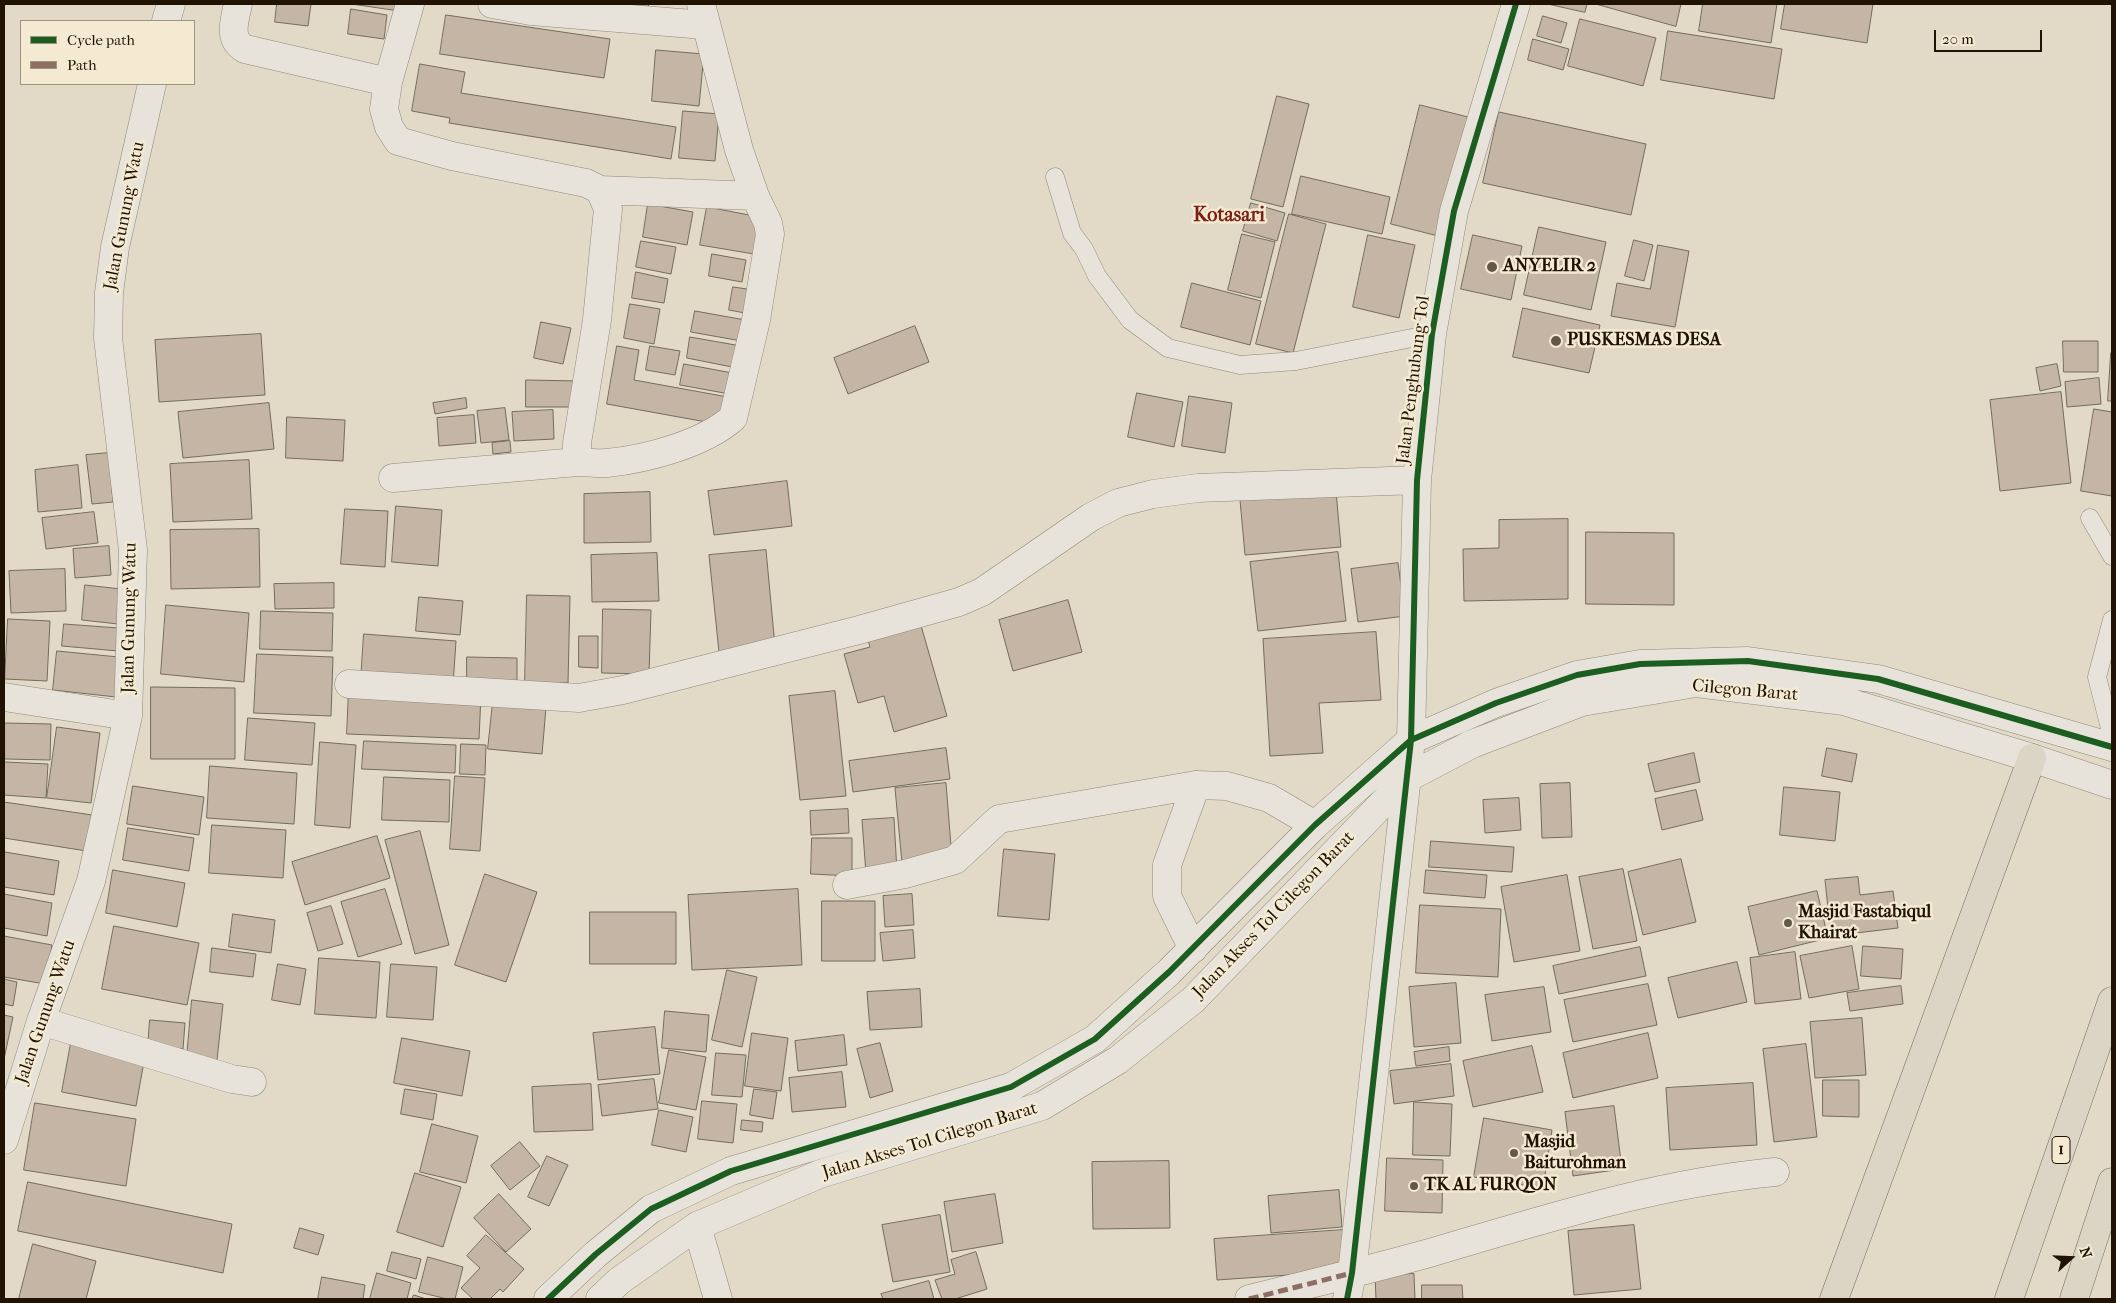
<!DOCTYPE html>
<html>
<head>
<meta charset="utf-8">
<style>
	body { margin:0 }
	#map { position:relative; width:2116px; height:1303px; overflow:hidden; background:#e2dac6; font-family:"IM FELL French Canon",serif }
	canvas { display:block }
	.frame { position:absolute; inset:0; border:5px solid #201304; pointer-events:none }
	.legend { position:absolute; left:20px; top:20px; width:175px; height:65px; box-sizing:border-box; background:#f4ead2; border:1px solid #9f9480; margin:0; padding:6px 9px; list-style:none; font-size:15px; color:#201304 }
	.legend li { display:flex; align-items:center; gap:10px; height:25px }
	.legend b { width:25px; border:1px solid #9f9480 }
	.north { position:absolute; left:2046px; top:1233px; width:50px; height:50px; -webkit-text-stroke:4px #f4ead2; paint-order:stroke; rotate:70deg; font-size:14px; font-weight:700; line-height:20px; text-align:center; color:#201304 }
	.north::after { content:''; display:block; margin:auto; width:18px; height:22px; background:#201304; clip-path:polygon(50% 0,100% 100%,50% 72%,0 100%) }
	.scale { position:absolute; left:1934px; top:30px; width:108px; height:22px; box-sizing:border-box; border:2px solid #201304; border-top:0; padding-left:6px; font-size:15px; line-height:18px; white-space:nowrap; color:#201304; -webkit-text-stroke:4px #f4ead2; paint-order:stroke }
</style>
</head>
<body>
<div id="map">
<canvas width="2116" height="1303"></canvas>
<div class="frame"></div>
<ul class="legend">
<li><b style="height:6px;background:#1b5e20"></b>Cycle path</li>
<li><b style="height:6px;background:#8d6e63"></b>Path</li>
</ul>
<div class="north">N</div>
<div class="scale">20 m</div>
</div>
<script>
const g = document.querySelector('canvas').getContext('2d');
g.lineJoin = 'round';
function fill(path, color) {
  g.fillStyle = color;
  g.fill(path, 'evenodd');
}
function strokePath(path, color, width, dash) {
  g.strokeStyle = color;
  g.lineWidth = width;
  g.lineCap = dash ? 'butt' : 'round';
  g.setLineDash(dash || []);
  g.stroke(path);
}
function label(font, color, halo, rows, align = 'center') {
  g.font = font + ' "IM FELL French Canon",serif';
  g.lineWidth = 5;
  g.setLineDash([]);
  g.textBaseline = 'middle';
  g.strokeStyle = halo;
  g.fillStyle = color;
  for (const [text, x, y, turn = 0] of rows) {
    g.save();
    g.translate(x, y);
    g.rotate((+turn || 0) * Math.PI / 180);
    g.textAlign = isNaN(turn) ? turn : align;
    if (halo) g.strokeText(text, 0, 0);
    g.fillText(text, 0, 0);
    g.restore();
  }
}
const building = new Path2D(`
	M277,4h34l-3,22 -33,-4z
	M352,4h44l-1,6z
	M628,4h21l-1,3z
	M1548,4h39l-2,8z
	M1596,4h85l-5,22z
	M1703,4h74l-6,39 -72,-12z
	M1785,4h88l-6,39 -86,-14z
	M351,9l36,6 -3,24 -36,-5z
	M446,15l164,24 -6,39 -164,-24z
	M1543,16l24,7 -6,20 -24,-7z
	M1580,19l76,19 -13,48 -75,-20z
	M1668,31l114,18 -8,50 -113,-19z
	M1533,39l36,10 -6,21 -35,-10z
	M656,50l48,4 -5,52 -47,-5z
	M420,64l45,8 -4,21 215,34 -5,32 -222,-36 1,-5 -38,-7z
	M1277,96l32,8 -26,103 -32,-8z
	M1420,105l52,13 -30,119 -51,-13z
	M683,111l36,3 -4,47 -36,-3z
	M1499,112l147,32 -15,71 -148,-32z
	M1301,176l89,21 -8,37 -90,-20z
	M1251,203l34,10 -8,28 -34,-10z
	M648,204l45,8 -6,33 -44,-8z
	M707,207l53,10 -6,37 -54,-9z
	M1289,214l37,10 -33,129 -37,-9z
	M1539,227l67,15 -15,68 -67,-15z
	M1242,234l33,8 -14,56 -33,-8z
	M1368,235l47,10 -16,73 -46,-11z
	M1473,235l49,11 -11,54 -50,-11z
	M1634,240l19,5 -9,36 -19,-5z
	M641,241l35,6 -5,27 -35,-7z
	M1658,245l31,6 -14,76 -64,-11 6,-33 33,6z
	M712,254l34,6 -4,22 -33,-6z
	M636,272l32,7 -4,24 -32,-5z
	M1192,283l69,18 -11,44 -69,-18z
	M733,287l21,3 -4,24 -21,-4z
	M630,304l30,5 -6,35 -30,-6z
	M1523,308l77,17 -11,48 -76,-16z
	M695,311l56,10 -4,21 -56,-10z
	M541,322l30,6 -8,36 -29,-6z
	M915,326l14,36 -81,32 -14,-36z
	M261,334l4,61 -106,7 -4,-62z
	M690,337l51,9 -4,22 -50,-10z
	M2063,341h35v31h-34z
	M617,346l22,4 -5,30 94,17 -5,28 -116,-21z
	M650,346l30,5 -5,24 -29,-5z
	M2111,353l1,1v47h-4z
	M684,364l54,10 -3,21 -55,-10z
	M2057,364l4,22 -21,5 -4,-23z
	M2099,378l2,26 -34,3 -2,-25z
	M526,380l53,1 1,26h-54z
	M2061,392l10,91 -71,8 -10,-91z
	M1137,393l46,9 -9,45 -46,-10z
	M1189,396l43,7 -7,50 -43,-7z
	M466,398l1,10 -32,6 -2,-11z
	M269,403l5,46 -91,9 -5,-46z
	M505,408l4,32 -28,3 -4,-32z
	M2094,409l18,3v84l-31,-5z
	M553,410l1,29 -40,2 -2,-29z
	M474,415l2,28 -37,3 -2,-28z
	M287,417l58,3 -2,41 -57,-3z
	M510,441l1,11 -18,2 -1,-11z
	M109,453l4,49 -21,2 -6,-49z
	M249,460l3,59 -79,3 -3,-58z
	M78,465l4,43 -44,4 -3,-42z
	M787,481l5,45 -78,9 -6,-44z
	M1336,491l5,56 -96,8 -5,-55z
	M650,492l1,50 -67,1v-49z
	M396,506l46,4 -4,56 -46,-4z
	M345,509l43,2 -3,56 -44,-3z
	M94,512l4,31 -52,6 -4,-31z
	M1568,519v80l-104,2 -1,-52 36,-1v-28z
	M259,529l1,58 -89,2 -1,-59z
	M1586,532l88,1v72l-88,-1z
	M109,546l2,29 -36,3 -2,-29z
	M766,550l9,96 -56,6 -10,-97z
	M1338,552l8,69 -88,10 -8,-69z
	M657,553l2,48 -67,1 -1,-47z
	M1398,563l7,53 -47,6 -7,-53z
	M65,569l1,42 -55,2 -2,-42z
	M334,583v25l-59,1 -1,-25z
	M85,585l36,4 -3,35 -36,-4z
	M527,595l43,1 -2,87 -43,-1z
	M419,597l44,4 -3,34 -44,-4z
	M1068,600l14,52 -69,19 -14,-51z
	M166,605l83,8 -5,69 -83,-8z
	M603,609l48,1 -2,64 -47,-1z
	M261,611l72,2 -1,38 -72,-2z
	M918,615l29,101 -53,16 -10,-36 -26,7 -14,-49 26,-7 -5,-17z
	M8,619l42,2 -3,60 -42,-2z
	M64,624l55,4 -1,23 -56,-5z
	M1376,632l5,68 -62,3 4,50 -53,3 -7,-117z
	M364,634l92,7 -3,44 -92,-6z
	M579,636h19v32l-19,-1z
	M57,651l72,7 -4,40 -72,-8z
	M257,654l76,3 -2,59 -77,-3z
	M467,657l50,1v28l-50,-1z
	M151,687l84,1v71h-84z
	M349,689l132,6 -2,44 -132,-5z
	M835,691l11,105 -46,4 -11,-104z
	M493,702l53,6 -4,46 -54,-5z
	M248,718l67,5 -3,42 -67,-5z
	M5,723l46,1 -1,36 -45,-1z
	M57,727l43,6 -9,70 -44,-5z
	M364,741l92,4 -1,28 -93,-4z
	M320,742l36,3 -6,83 -35,-3z
	M461,744l25,1 -1,30 -25,-1z
	M946,748l4,31 -97,13 -4,-31z
	M1827,748l30,6 -5,28 -30,-6z
	M1694,753l6,29 -45,10 -7,-28z
	M4,762l44,2 -2,34 -42,-3z
	M210,766l87,7 -3,51 -87,-6z
	M455,776l30,2 -5,73 -30,-2z
	M384,777l66,3 -1,42 -67,-2z
	M946,783l6,76 -50,4 -7,-75z
	M1570,783l2,54 -30,1 -2,-54z
	M133,786l71,11 -5,38 -72,-11z
	M1784,787l56,5 -5,49 -55,-6z
	M1696,790l7,30 -41,10 -7,-31z
	M1519,798l2,32 -36,3 -2,-33z
	M4,802l95,14 -6,36 -89,-14z
	M848,809l1,24 -38,2 -1,-24z
	M894,818l3,54 -31,2 -4,-54z
	M212,825l74,5 -3,48 -74,-5z
	M128,828l66,10 -5,33 -66,-11z
	M420,831l29,114 -34,9 -30,-114z
	M377,836l13,42 -85,27 -13,-43z
	M812,838h40v38l-41,-2z
	M1431,841l83,6 -2,25 -83,-5z
	M1004,849l51,5 -6,66 -51,-4z
	M5,852l54,9 -5,34 -50,-8z
	M1681,859l15,63 -53,13 -15,-63z
	M1623,869l14,72 -44,8 -14,-72z
	M113,870l72,13 -8,44 -71,-14z
	M1426,870l61,5 -2,23 -61,-5z
	M485,874l52,18 -31,90 -51,-17z
	M1567,875l13,76 -66,11 -13,-75z
	M1858,877l2,18 33,-4 5,37 -67,8 -6,-56z
	M385,889l17,55 -44,13 -17,-55z
	M798,889l4,76 -110,5 -4,-75z
	M1817,891l11,47 -69,17 -11,-48z
	M4,894l48,9 -5,33 -43,-8z
	M912,894l2,31 -29,2 -2,-31z
	M822,901h53v60h-53z
	M1420,905l81,4 -3,68 -82,-4z
	M331,906l12,38 -25,7 -11,-38z
	M590,912h86v52h-86z
	M233,914l42,6 -4,33 -42,-6z
	M114,926l85,17 -12,62 -85,-16z
	M913,930l2,28 -32,3 -3,-28z
	M4,936l48,9 -7,39 -41,-7z
	M1852,946l7,43 -50,9 -9,-42z
	M1863,946l40,3 -2,30 -40,-3z
	M1640,947l6,29 -87,18 -6,-28z
	M212,948l44,6 -3,23 -43,-5z
	M1795,952l6,47 -46,5 -5,-46z
	M319,958l61,4 -4,56 -61,-4z
	M1737,962l10,40 -69,16 -10,-40z
	M278,964l28,5 -6,36 -28,-5z
	M391,964l46,3 -4,53 -46,-3z
	M727,970l30,7 -15,70 -30,-7z
	M4,979l13,3 -4,24 -9,-2z
	M1456,983l5,60 -47,4 -5,-60z
	M1648,984l9,41 -84,17 -9,-42z
	M1901,986l2,18 -53,7 -3,-18z
	M1544,987l7,45 -59,9 -7,-46z
	M920,989l2,38 -52,3 -3,-38z
	M192,1000l31,4 -6,56 -30,-3z
	M665,1011l44,4 -3,37 -44,-4z
	M4,1015l9,2 -9,42z
	M1862,1018l4,57 -51,3 -5,-56z
	M150,1020l35,3 -2,26 -35,-3z
	M655,1027l5,47 -62,6 -5,-47z
	M752,1033l36,5 -7,53 -36,-5z
	M1648,1033l10,45 -85,20 -10,-45z
	M844,1035l3,30 -49,6 -3,-30z
	M402,1038l68,13 -8,45 -68,-13z
	M71,1043l74,13 -9,50 -74,-14z
	M880,1043l13,48 -23,7 -13,-49z
	M1806,1044l11,93 -43,5 -11,-93z
	M1532,1046l11,46 -70,15 -10,-46z
	M1449,1047l1,14 -34,5 -2,-14z
	M669,1050l37,7 -10,53 -37,-7z
	M716,1053l30,2 -4,42 -30,-2z
	M1451,1064l3,32 -60,8 -4,-33z
	M842,1072l4,35 -54,5 -3,-34z
	M654,1079l4,30 -56,7 -4,-31z
	M1823,1080h36v37l-36,-1z
	M1753,1083l4,62 -87,5 -4,-62z
	M591,1084l2,46 -59,2 -2,-45z
	M405,1089l32,5 -4,26 -32,-6z
	M754,1089l23,3 -4,27 -23,-4z
	M702,1101l35,3 -4,39 -35,-4z
	M1414,1102l38,2 -2,52 -37,-1z
	M35,1103l101,16 -10,67 -102,-16z
	M1614,1106l8,63 -49,7 -8,-64z
	M659,1110l34,7 -7,35 -34,-7z
	M1484,1118l68,12 -9,58 -69,-11z
	M742,1120l21,2 -1,10 -21,-2z
	M432,1124l46,12 -12,47 -46,-11z
	M520,1142l20,24 -30,24 -19,-24z
	M547,1156l21,9 -19,41 -21,-9z
	M1387,1158l56,2 -1,53 -57,-2z
	M1169,1161l1,67 -77,1 -1,-67z
	M415,1173l46,14 -18,60 -46,-15z
	M28,1182l204,42 -9,49 -205,-42z
	M1339,1190l3,37 -71,6 -3,-37z
	M499,1194l32,35 -25,23 -32,-34z
	M995,1194l8,49 -51,9 -8,-50z
	M940,1215l10,57 -57,10 -11,-57z
	M1634,1225l7,64 -67,6 -6,-64z
	M300,1228l24,7 -6,20 -24,-7z
	M1343,1230l2,41 -128,9 -3,-41z
	M486,1235l38,34 -21,23 -3,-3 -10,10h-17l-12,-11 19,-20 -13,-12z
	M33,1244l63,17 -10,38h-67z
	M392,1252l29,7 -5,20 -29,-8z
	M976,1252l11,37 -32,10h-13l-7,-19 20,-6 -4,-14z
	M428,1257l35,10 -8,32h-8l-28,-7z
	M377,1273l34,10 -4,16h-37z
	M1414,1274l1,25h-39l-1,-24z
	M322,1277l43,8 -2,14h-45z
	M929,1281l5,18h-51l-2,-5z
	M1422,1285h40l1,14h-41z
	M414,1295l12,4h-14z`);
const service = new Path2D(`
	M1055,177l17,56 12,16 13,27 33,44 38,28 72,17 56,-4 136,-27
	M2090,518l22,38
	M2112,620l-15,57 15,59`);
const minor = new Path2D(`
	M238,4c-3,16 -11,35 7,45l143,33
	M410,4l-22,78 -4,27 5,18 9,14 54,15 134,27 14,7 8,19 -11,111 -20,123v19c10,0 21,2 30,1 40,-4 96,-19 126,-45l23,-98 14,-86 -2,-11 -13,-27
	M492,4l39,7 174,14
	M166,21l5,-17
	M600,190l155,6 -16,-46 -38,-146
	M393,478l184,-16
	M349,684l230,14 44,-8 236,-60 100,-28 23,-10 109,-75 27,-14 35,-9 45,-6 219,-8
	M4,697l124,19
	M847,885l58,-11 50,-14 44,-41 197,-34 31,1 42,12 46,27
	M1193,949l-26,-53v-31l29,-80
	M41,1021l191,58 20,3
	M4,1140l37,-119 50,-140 37,-165 5,-166 -25,-212 1,-45 6,-46 37,-163
	M697,1226l21,73
	M548,1299l48,-45 55,-45 80,-38 280,-84 84,-48 74,-67 146,-147 96,-85 85,-37 81,-28 63,-11 108,-3 130,18 234,68
	M600,1299l19,-18 78,-55 123,-52 222,-68 76,-46 75,-60 214,-222 65,-34 110,-42 114,-19 148,18 188,57 80,27
	M1249,1299c62,-15 123,-30 184,-47 112,-33 225,-69 342,-80
	M1347,1299l5,-26 59,-533 6,-260 15,-146 22,-123 62,-207`);
const motorway = new Path2D(`
	M1834,1299l198,-541
	M2009,1299l103,-298
	M2074,1299l38,-117`);
const quiet = new Path2D(`
	M1249,1299l103,-26`);
const cycleway = new Path2D(`
	M548,1299l48,-45 55,-45 80,-38 280,-84 84,-48 74,-67 146,-147 96,-85 85,-37 81,-28 63,-11 108,-3 130,18 234,68
	M1347,1299l5,-26 59,-533 6,-260 15,-146 22,-123 62,-207`);
const markers = [
	[1492,267,6,"#645948"],
	[1556,341,6,"#645948"],
	[1788,923,5,"#645948"],
	[1514,1153,5,"#645948"],
	[1414,1186,5,"#645948"]
];
const shields = [
	[2061,1150,18]
];
const shieldNames = [
	["1",2061,1150]
];
const streetNames = [
	["Jalan Gunung Watu",125,216,-79],
	["Jalan Penghubung Tol",1414,380,-83],
	["Jalan Gunung Watu",130,618,-89],
	["Cilegon Barat",1745,691,5],
	["Jalan Akses Tol Cilegon Barat",1274,915,-46],
	["Jalan Gunung Watu",46,1012,-71],
	["Jalan Akses Tol Cilegon Barat",930,1141,-17]
];
const poiNames = [
	["ANYELIR 2",1503,267],
	["PUSKESMAS DESA",1567,341],
	["Masjid Fastabiqul",1798,913],
	["Khairat",1798,934],
	["Masjid",1524,1143],
	["Baiturohman",1524,1164],
	["TK AL FURQON",1424,1186]
];
const quarterNames = [
	["Kotasari",1229,216]
];
fill(building, '#c5b5a4');
strokePath(building, '#726c60', 1);
strokePath(service, '#8e887b', 19);
strokePath(minor, '#8e887b', 29);
strokePath(motorway, '#726c60', 29);
strokePath(service, '#e8e3da', 18);
strokePath(minor, '#e8e3da', 28);
strokePath(motorway, '#dcd4c4', 28);
strokePath(quiet, '#8d6e63', 5, [10, 5]);
strokePath(cycleway, '#1b5e20', 6);
for (const [x, y, r, color] of markers) {
  const dot = new Path2D();
  dot.arc(x, y, r, 0, 2 * Math.PI);
  g.fillStyle = color;
  g.fill(dot);
  strokePath(dot, '#f4ead2', 2);
}
for (const [x, y, w] of shields) {
  const box = new Path2D();
  box.roundRect(x - w / 2, y - 13.5, w, 27, 4);
  g.fillStyle = '#f4ead2';
  g.fill(box);
  strokePath(box, '#201304', 1);
}
label('bold 16px', '#201304', null, shieldNames);
label('18px', '#201304', '#f4ead2', streetNames);
label('bold 18px', '#201304', '#f4ead2', poiNames, 'left');
label('bold 20px', '#7a1f14', '#f4ead2', quarterNames);
</script>
</body>
</html>
